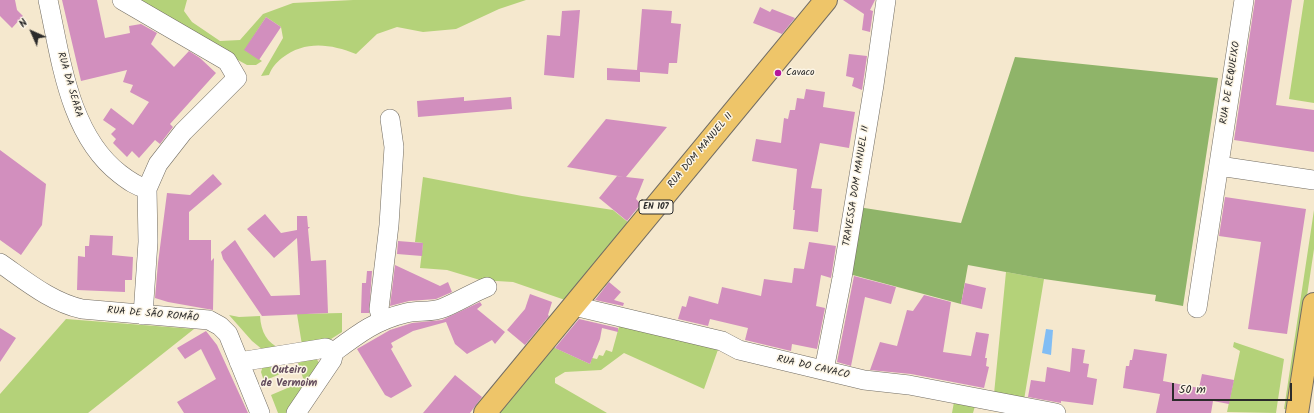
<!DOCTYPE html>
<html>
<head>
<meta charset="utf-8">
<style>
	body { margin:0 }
	#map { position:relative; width:1314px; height:413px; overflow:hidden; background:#f5e8ce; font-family:Kalam,sans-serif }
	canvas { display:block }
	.north { position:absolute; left:12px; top:12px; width:40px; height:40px; -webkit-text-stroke:3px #fcf5e5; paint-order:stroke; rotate:315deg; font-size:11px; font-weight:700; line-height:16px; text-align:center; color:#2b2b2b }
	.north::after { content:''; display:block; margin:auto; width:14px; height:18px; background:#2b2b2b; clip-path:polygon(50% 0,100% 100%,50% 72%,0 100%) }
	.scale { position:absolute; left:1172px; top:383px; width:120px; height:18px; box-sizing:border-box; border:2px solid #2b2b2b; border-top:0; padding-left:5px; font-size:12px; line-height:14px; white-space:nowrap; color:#2b2b2b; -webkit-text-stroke:3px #fcf5e5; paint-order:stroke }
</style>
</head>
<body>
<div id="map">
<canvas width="1314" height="413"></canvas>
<div class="north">N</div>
<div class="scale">50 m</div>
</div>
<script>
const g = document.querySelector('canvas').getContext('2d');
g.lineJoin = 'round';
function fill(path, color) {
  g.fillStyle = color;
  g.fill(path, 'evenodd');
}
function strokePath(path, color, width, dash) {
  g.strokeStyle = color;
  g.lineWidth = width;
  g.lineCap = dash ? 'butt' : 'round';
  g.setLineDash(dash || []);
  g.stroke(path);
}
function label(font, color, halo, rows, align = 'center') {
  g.font = font + ' Kalam,sans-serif';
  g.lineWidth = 3;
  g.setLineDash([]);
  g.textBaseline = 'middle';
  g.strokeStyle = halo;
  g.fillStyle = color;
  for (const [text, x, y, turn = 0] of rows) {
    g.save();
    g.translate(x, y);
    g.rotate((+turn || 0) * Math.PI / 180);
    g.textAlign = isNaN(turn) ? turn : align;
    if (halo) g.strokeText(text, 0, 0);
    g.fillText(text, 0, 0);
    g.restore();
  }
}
const green = new Path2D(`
	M129,0h58l-3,11 8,11 28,19 20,-1 23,-26 30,-11 60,-3h173l-27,9 -43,20 -33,3 -26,-5 -20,7 -21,20c-25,-10 -51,-14 -74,4 -6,5 -10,9 -13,17l-8,1 22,-38 -2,-11 -15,-10 -21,33 17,11 -6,4h-9z
	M1304,0h10v103l-25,-4z
	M423,177l99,19 91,14 16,13 -64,77 -52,-18 -33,-2 -33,-10 -27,-2 3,-25 -8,-1z
	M1314,210v39l-24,161 -6,-1z
	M1006,272l38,7 -20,121 -30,-6z
	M342,313v19l-11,7 -29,6 -5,-31z
	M229,315l10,2 21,-1c1,16 7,27 21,33l-18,1 -11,-9z
	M66,319l128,10 -106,84h-88v-19z
	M620,323l100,21 -16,45 -80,-36 -23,17 -36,2 -10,6v5l52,30h-108l54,-66 37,17 2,-6 5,1 2,-4 4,1 3,-6 6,2z
	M1234,342l50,17 -8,54 -49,-1 13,-61 -7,-4z
	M316,358l5,8 -33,47h-10l-7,-18 33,-14 -6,-18z
	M276,364l4,10 -16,7 -3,-9 2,-6z
	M954,402l21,4 -2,7h-21z`);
const forest = new Path2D(`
	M1015,57l203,21 -35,228 -28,-5 1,-6 -112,-16 -76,-14 -7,39 -112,-30 9,-67 103,16z`);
const water = new Path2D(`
	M1046,329l7,1 -2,25 -9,-2z`);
const building = new Path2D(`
	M0,0h15l2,10 6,6 -11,12 -12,-12z
	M62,0h35l8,38 25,-5 -1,-7 12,-2 16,9 -6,11 23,23 15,-16 11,7 16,15 -46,51 3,3 -13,17 -5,-4 -16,18 -7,-7 -5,6 -14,-14 3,-4 -5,-5 5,-5 -13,-9 8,-12 22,17 16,-23 -19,-10 3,-7 -10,-3 4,-12 -46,11z
	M843,0h32l-5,10 3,1 -3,21 -8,-2 2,-16z
	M1255,0h37l-16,105 38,5v42l-80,-12z
	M760,7l10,5 2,-3 23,9 -13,16 -29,-11z
	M642,9l30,2 -1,12 10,1 -4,39h-8l-1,11 -28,-2v10l-33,-2v-12l30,2z
	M580,10l-6,68 -30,-3 3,-40 13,1 2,-25z
	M266,17l15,10 -22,33 -15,-10z
	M849,54l18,2 -5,34 -10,-4 2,-8 -8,-2z
	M806,89l19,3 -2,15 32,5 -6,36 -29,-5 -9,45 11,1 -4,43 -25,-3 2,-19h-2l4,-41 -45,-8 4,-22 25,4 3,-25 4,1 2,-9h5l2,-12 7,1z
	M464,97v4l47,-4 1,12 -94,8 -1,-16z
	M606,119l61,8 -41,50 18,2 -8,20 5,5 -14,17 -28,-23 18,-22 7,1 -57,-10z
	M0,150l46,34 -4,41 -21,30 -21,-15z
	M213,174l9,10 -33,28v28h22v21l3,-3 -1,52 -45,-8 -13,-4 3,-35 9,-70 23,2z
	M1225,197l81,12 -19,125 -39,-5 13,-87 -42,-6z
	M265,214l16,19 16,-3v-14h10l1,11h2l-2,2 3,32 15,-1 2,53 -66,3 -39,-57 -2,-7 14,-12 36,56 29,-1 -3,-57 -23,20 -27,-29z
	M90,235l23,1 -1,19 21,2 -1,23h-7v12l-48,-2 1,-34 7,1v-11h4z
	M398,241l25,2 -1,13 -25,-2z
	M809,242l27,4 -5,32 -10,-3 -5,31 9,2 -8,41 -25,-5 -1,7 -46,-11 3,-12 -38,-9 -2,7 -30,-7 4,-13 4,1 3,-11 29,8 4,-17 39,9 3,-17 28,4 2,-15 10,1z
	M395,265l45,21 8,-4 4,10 -16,7 -27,2 -19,5z
	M367,271h5l-3,42h-8l1,-30h4z
	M854,276l42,11 -5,17 -26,-7 -14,69 -14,-4z
	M609,282l12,10 -7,8 10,3 -1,3 -28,-6z
	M965,283l21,5 -4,21 -21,-5z
	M530,294l22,8 -4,13 1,1 -24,29 -18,-15 18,-21z
	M924,295l27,7 -8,50 28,4 5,-24 13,2 -4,24h2l-1,8 3,1 -5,21 -73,-14 -41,-4 10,-28 17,4 10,-36 6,1z
	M480,302l2,3 -5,4 28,23 -10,12 -3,-4 -25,14 -12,-10 -9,-22 -33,9 -22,12 2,4 -2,2 21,37 -21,12 -6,-3 -28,-46 33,-19 22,-7 30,-3z
	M579,319l39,9v4l-16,-4 -2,11 -10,25 -35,-16z
	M0,328l16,10 -16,24z
	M206,331l11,14 31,68h-64l-7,-11 39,-23 -15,-30 -16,10 -8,-11z
	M1072,348l13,2 -2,13 6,1 -2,13 10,2 -4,26 -32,-4v2l-33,-6 3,-17 14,2 2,-15 23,5z
	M1134,349l33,5 -4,27 36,7 3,-14 32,6 -5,24 -16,-3 -2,12h-55l4,-19 -37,-6 3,-22h3l1,-6h2z
	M455,375l27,22 -12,16h-47z`);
const minor = new Path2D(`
	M48,0c13,59 21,135 72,174 9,7 16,12 27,15
	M122,0l105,61 10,17 -54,54 -25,32 -11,25 1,53 -5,73
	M1219,166l95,14
	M0,263c26,18 51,39 82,46l127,11 11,6 8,8 32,79
	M574,306l148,35 17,9 125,30 45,5 147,28
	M1197,308l47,-308
	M382,320l-3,-11 10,-84 5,-78 -4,-28
	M334,352c24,-18 42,-32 72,-39 12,-3 25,0 37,-5 15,-6 29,-15 44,-21
	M239,362l87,-14 8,4
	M824,370l18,-92 32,-193 12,-85
	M296,413l36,-53 2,-8`);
const major = new Path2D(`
	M485,413l341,-413
	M1297,413l17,-109`);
const markers = [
	[778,73,4,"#b5179e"]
];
const shields = [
	[656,207,34]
];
const shieldNames = [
	["EN 107",656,207]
];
const poiNames = [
	["Cavaco",786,73]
];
const streetNames = [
	["RUA DE REQUEIXO",1231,83,-81],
	["RUA DA SEARA",69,85,74],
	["RUA DOM MANUEL II",701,151,-50],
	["TRAVESSA DOM MANUEL II",857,186,-81],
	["RUA DE SÃO ROMÃO",153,315,5],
	["RUA DO CAVACO",813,368,13]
];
const neighbourhoodNames = [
	["Outeiro",289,371],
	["de Vermoim",289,384]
];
fill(green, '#b4d279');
fill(forest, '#8fb469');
fill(water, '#81bdf4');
fill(building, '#d28fbe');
strokePath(minor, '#726d64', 20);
strokePath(major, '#726d64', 24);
strokePath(minor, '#fff', 19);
strokePath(major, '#eec569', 22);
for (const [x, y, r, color] of markers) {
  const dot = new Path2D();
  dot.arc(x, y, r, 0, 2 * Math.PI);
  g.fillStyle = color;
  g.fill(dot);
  strokePath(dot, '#fcf5e5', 1.5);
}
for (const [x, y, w] of shields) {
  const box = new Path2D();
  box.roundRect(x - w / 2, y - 7, w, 14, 3);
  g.fillStyle = '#fcf5e5';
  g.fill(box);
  strokePath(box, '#2b2b2b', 1);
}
label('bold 9px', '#2b2b2b', null, shieldNames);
label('10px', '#2b2b2b', '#fcf5e5', poiNames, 'left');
label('10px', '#2b2b2b', '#fcf5e5', streetNames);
label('bold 11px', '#654e5e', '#fcf5e5', neighbourhoodNames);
</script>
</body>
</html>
